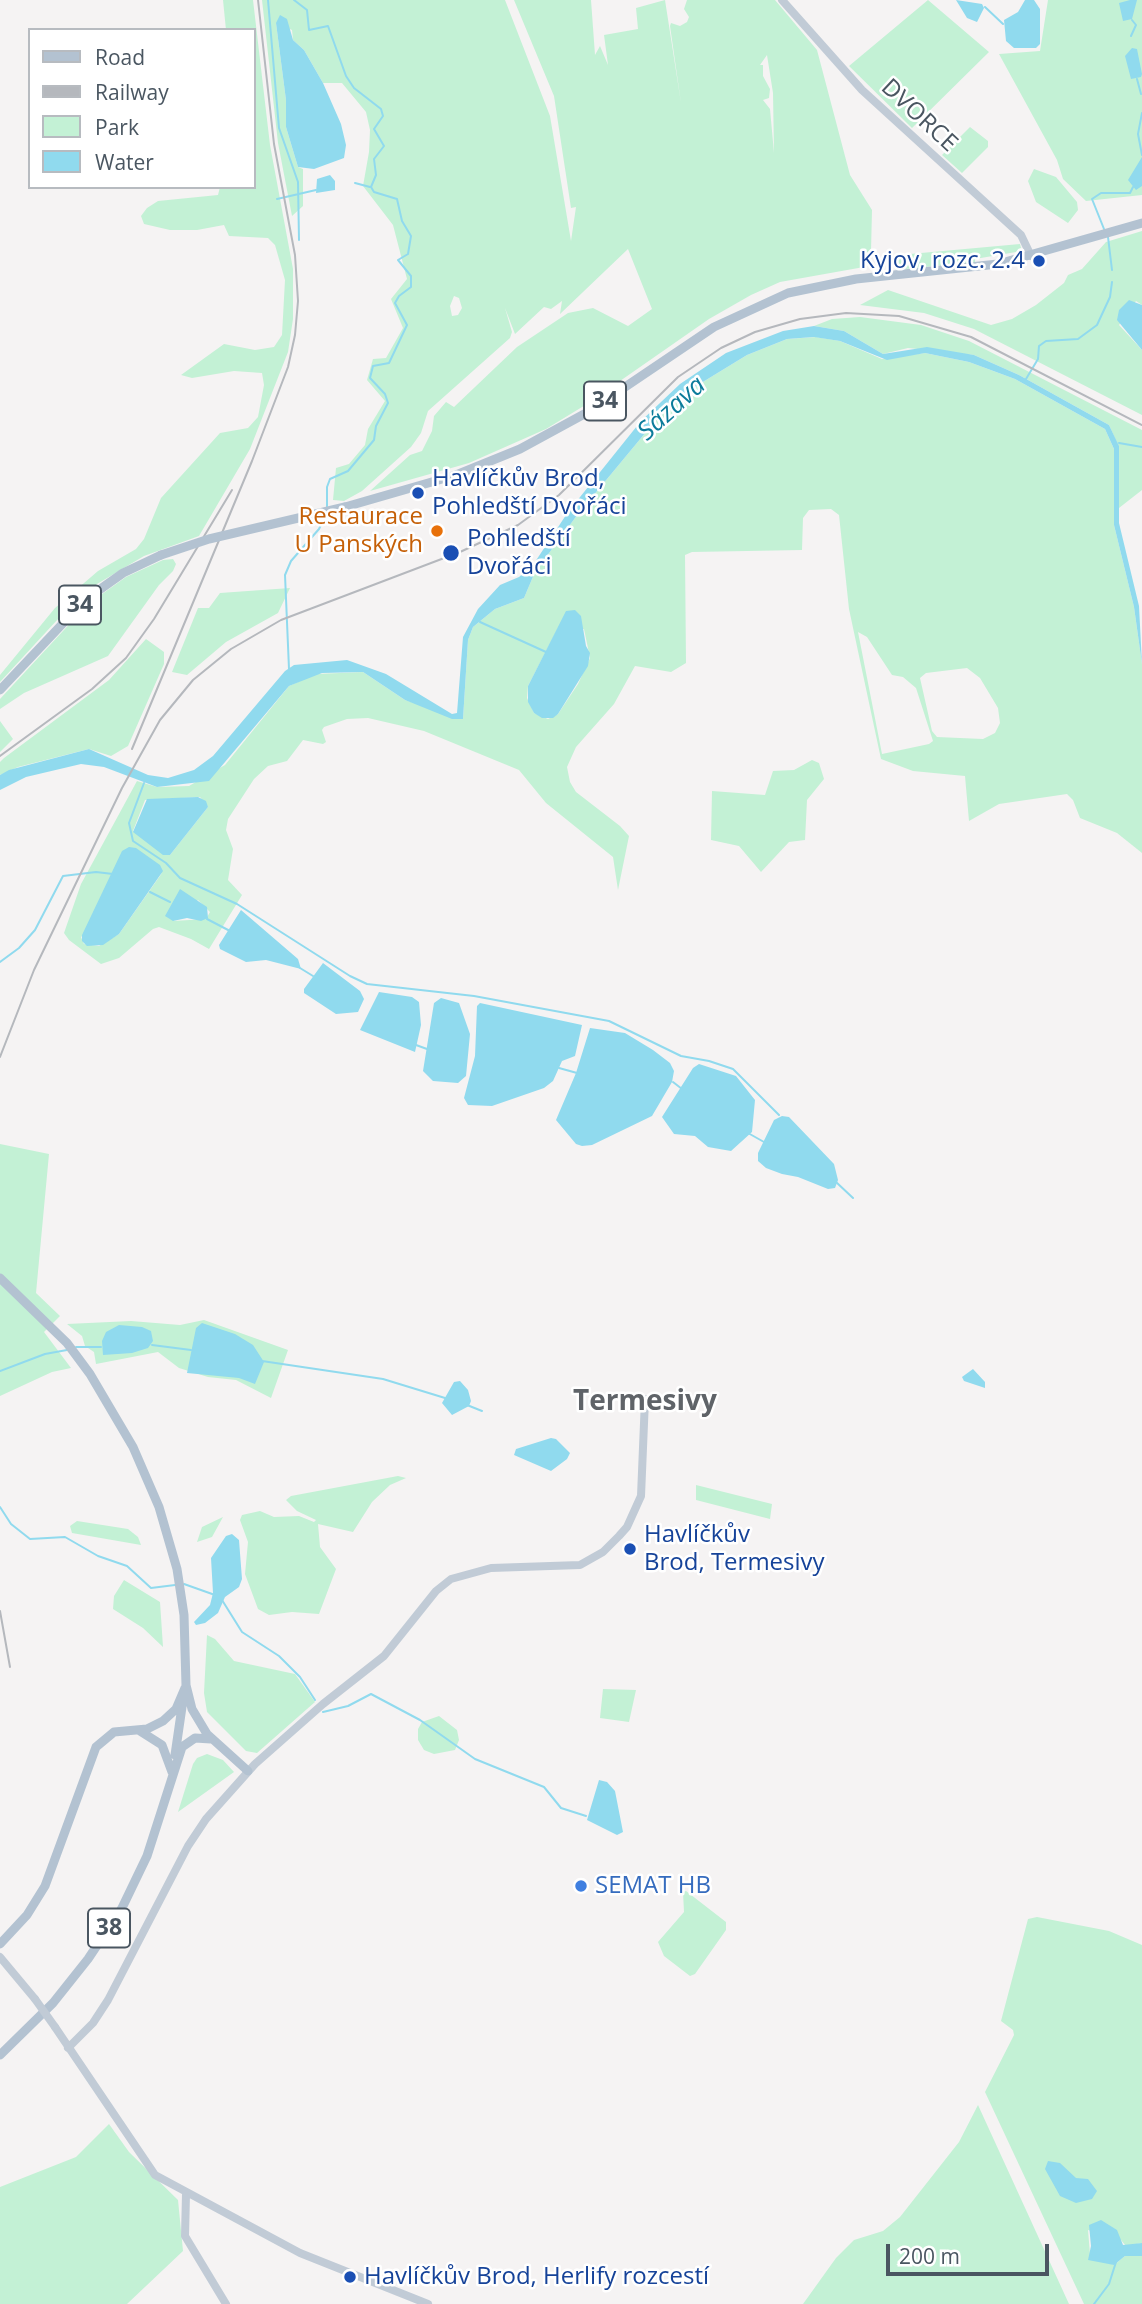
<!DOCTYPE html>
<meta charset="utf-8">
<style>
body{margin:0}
#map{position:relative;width:1142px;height:2304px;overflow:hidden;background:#f5f3f3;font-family:"Open Sans",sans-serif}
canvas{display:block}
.legend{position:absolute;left:28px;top:28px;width:228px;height:161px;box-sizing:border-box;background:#fff;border:2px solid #b7bbc0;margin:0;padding:9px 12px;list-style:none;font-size:21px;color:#4a5661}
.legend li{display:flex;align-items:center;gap:14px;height:35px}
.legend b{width:35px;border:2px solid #b7bbc0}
.scale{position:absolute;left:886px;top:2244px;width:163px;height:32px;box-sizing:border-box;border:4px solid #4a5661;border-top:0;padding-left:9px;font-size:21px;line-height:24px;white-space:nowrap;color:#4a5661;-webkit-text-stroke:5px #fff;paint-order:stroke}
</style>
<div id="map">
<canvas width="1142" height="2304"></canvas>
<ul class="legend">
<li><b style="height:9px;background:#b3c2d1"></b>Road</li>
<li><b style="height:9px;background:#b5b8bd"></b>Railway</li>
<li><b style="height:19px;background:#c3f1d5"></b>Park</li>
<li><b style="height:19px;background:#90daee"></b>Water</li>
</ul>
<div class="scale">200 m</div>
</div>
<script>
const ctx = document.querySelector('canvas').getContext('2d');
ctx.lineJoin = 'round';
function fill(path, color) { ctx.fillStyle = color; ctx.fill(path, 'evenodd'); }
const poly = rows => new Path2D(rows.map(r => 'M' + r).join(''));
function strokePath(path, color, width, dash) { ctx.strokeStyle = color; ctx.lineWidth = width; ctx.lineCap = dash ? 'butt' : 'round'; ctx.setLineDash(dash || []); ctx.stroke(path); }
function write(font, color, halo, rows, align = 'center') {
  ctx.font = font + ' "Open Sans",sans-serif'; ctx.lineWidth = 5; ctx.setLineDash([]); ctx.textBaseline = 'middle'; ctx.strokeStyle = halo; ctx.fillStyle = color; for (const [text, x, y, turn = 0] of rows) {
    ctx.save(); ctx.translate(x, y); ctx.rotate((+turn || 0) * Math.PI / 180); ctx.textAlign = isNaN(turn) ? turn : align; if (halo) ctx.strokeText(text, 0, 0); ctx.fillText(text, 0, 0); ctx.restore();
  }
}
fill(poly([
 [223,0,253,0,270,145,293,269,293,319,288,352,250,449,199,536,144,556,92,587,58,619,0,682,0,675,55,608,98,571,136,549,144,539,161,498,220,433,248,428,258,417,264,385,262,373,234,371,192,378,181,375,224,344,255,350,274,347,282,335,285,280,275,245,268,238,229,236,224,225,197,230,170,230,144,224,141,216,147,208,158,201,218,195,220,187,254,187,254,30,226,30],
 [262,0,505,0,550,116,571,241,576,207,571,208,554,96,514,0,591,0,595,55,600,46,608,65,604,35,638,29,636,8,665,0,681,103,670,26,671,23,680,26,687,22,689,17,684,9,687,0,775,0,817,50,850,175,872,210,871,251,864,267,780,282,751,295,709,319,587,404,546,429,469,463,370,491,410,455,422,451,432,431,434,416,446,402,454,407,517,347,568,313,593,308,628,326,652,309,628,249,560,314,562,301,551,309,544,307,515,334,505,308,512,332,510,338,428,411,421,433,411,447,362,491,344,501,333,500,336,468,349,464,365,445,368,429,385,401,367,380,373,359,386,358,403,328,391,299,407,279,393,225,363,186,369,152,370,130,366,112,342,83,323,83,304,50,293,40,292,30,276,23,286,100,286,127,298,167,303,169,303,206,292,216,278,143],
 [767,55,773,93,774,153,770,109,763,100,769,98,770,89,763,76,763,65,760,65],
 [454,296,459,298,462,308,458,315,452,316,450,306],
 [928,0,989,52,912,128,849,66],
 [1048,0,1142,0,1142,195,1086,201,1063,179,1057,160,999,54,1040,51],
 [970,127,988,141,988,147,962,173,942,155],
 [1034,169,1056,177,1077,202,1078,210,1068,223,1036,202,1028,181],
 [1142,231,1142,305,1136,301,1119,325,1142,350,1142,415,974,329,924,313,860,305,888,290,991,325,1012,319,1036,305,1064,283,1068,275,1082,269,1106,242],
 [1020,244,1021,248,1016,252,975,259,975,262,896,270,890,262,910,254],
 [860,317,921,325,969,341,1142,430,1142,490,1119,508,1119,447,1109,425,1019,375,974,355,908,348,883,354,844,331,814,326,832,319],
 [816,337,840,341,882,359,925,353,969,362,1015,379,1105,429,1114,449,1114,525,1134,607,1142,664,1142,853,1117,833,1080,818,1073,800,1067,794,999,804,969,821,965,776,913,771,881,759,849,609,839,515,831,509,809,510,803,518,802,550,692,552,685,555,686,663,671,672,635,666,614,704,576,747,567,767,570,782,576,792,620,826,629,836,618,890,613,857,546,803,519,770,424,731,368,718,347,719,324,727,322,730,326,742,323,744,303,740,287,761,268,766,254,779,228,819,226,830,233,849,228,880,242,895,209,949,191,939,159,927,153,929,119,958,101,964,69,940,64,933,81,884,137,781,157,787,189,786,225,765,289,686,316,674,363,672,405,700,463,719,468,640,473,627,495,609,524,598,535,572,578,514,656,420,693,388,747,355,787,339],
 [558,628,584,629,590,658,578,684,558,714,548,719,534,713,527,698,528,686],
 [858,632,867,637,892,675,903,677,916,688,933,741,929,744,882,754],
 [967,668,980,678,998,708,1000,723,995,733,983,739,937,737,932,731,920,678,926,673],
 [200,797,208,807,170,855,133,831,145,800],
 [162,873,119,934,99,946,84,944,81,937],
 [198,900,210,912,206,919,173,921],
 [173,559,176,564,173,571,159,585,108,656,24,693,0,709,0,699,88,604,126,577,163,560],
 [290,588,278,613,226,642,187,675,172,672,198,608,209,608,220,593],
 [146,639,164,652,164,664,128,746,111,756,89,749,18,767,0,775,0,762,4,758,109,680],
 [0,721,13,739,0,752],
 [812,760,819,763,824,779,807,800,805,840,789,842,761,872,739,846,711,840,712,791,765,795,773,771,794,770],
 [0,1144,49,1154,36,1293,60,1316,44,1332,71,1368,52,1372,0,1396],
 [204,1320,288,1350,271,1398,236,1380,208,1377,179,1368,158,1352,96,1364,94,1352,85,1346,82,1336,67,1324,131,1321,180,1325],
 [398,1476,406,1478,390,1485,372,1502,353,1532,318,1524,320,1547,336,1569,319,1614,292,1612,269,1615,258,1609,245,1574,248,1542,240,1520,242,1515,260,1511,274,1517,299,1516,314,1522,316,1520,297,1511,286,1500,291,1496],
 [696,1485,772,1504,770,1519,696,1500],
 [223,1517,212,1537,197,1542,202,1527],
 [77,1521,128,1529,138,1537,141,1545,72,1533,70,1526],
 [124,1580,160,1602,163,1647,143,1628,113,1609,114,1596],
 [207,1635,215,1639,234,1661,295,1674,315,1702,257,1753,246,1751,207,1712,204,1693],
 [603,1689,636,1690,629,1722,600,1718],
 [439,1716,457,1730,459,1740,455,1750,434,1754,424,1750,418,1740,418,1729,422,1722],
 [207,1754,223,1760,234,1772,178,1812,193,1764,197,1758],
 [686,1891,726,1922,726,1930,695,1974,690,1976,664,1956,658,1942,684,1912,683,1892],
 [1037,1917,1109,1931,1142,1945,1142,2243,1126,2246,1121,2240,1088,2230,1090,2254,1114,2265,1125,2256,1142,2256,1142,2304,1084,2304,985,2092,1014,2035,1013,2030,1001,2021,1028,1919],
 [978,2105,1069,2304,803,2304,836,2258,854,2240,883,2231,900,2217,959,2142],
 [109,2124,129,2152,178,2200,183,2251,127,2304,0,2304,0,2187,76,2157]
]), '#c3f1d5');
fill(poly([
 [956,0,982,4,984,8,977,22,967,18],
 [1025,0,1034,0,1040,9,1040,44,1036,48,1014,48,1006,41,1004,20,1018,12],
 [1130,0,1137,0,1132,19,1123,21,1119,3],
 [280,15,287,19,293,40,304,50,323,83,341,124,346,145,344,158,314,169,298,167,286,127,286,100,276,23],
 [1132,48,1137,49,1142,74,1141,77,1131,79,1125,56],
 [1142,157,1142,186,1136,190,1128,180],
 [330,175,335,181,335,190,316,193,317,179],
 [1129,300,1142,305,1142,350,1117,320,1119,310],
 [814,326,844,331,883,354,927,347,974,355,1019,375,1109,425,1119,446,1119,523,1139,606,1142,664,1134,607,1114,525,1114,449,1105,429,1015,379,969,362,925,353,887,360,840,341,814,337,787,339,747,355,693,388,656,420,578,514,535,572,524,598,495,609,473,627,468,640,463,719,452,719,405,700,363,672,322,673,289,686,209,781,157,787,104,767,81,764,26,777,0,790,0,775,9,770,89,749,148,775,168,778,194,770,213,756,285,671,294,665,347,660,386,674,452,714,457,713,463,637,478,609,500,585,519,577,533,565,568,512,641,421,680,384,726,353,783,331],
 [575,610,581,616,586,646,590,653,588,666,558,714,553,718,542,718,534,713,528,702,528,686,566,611],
 [198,797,206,801,208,807,170,855,163,855,133,832,147,799],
 [129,847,136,848,160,865,163,871,119,934,103,945,87,946,82,941,82,935,122,851],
 [180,889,207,907,208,918,201,921,187,918,173,921,165,916],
 [241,910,298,959,301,969,266,960,246,962,220,949,219,945],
 [323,963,360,991,364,999,358,1012,336,1014,304,993,304,989],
 [379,992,412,997,419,1002,421,1025,415,1052,360,1030],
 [441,998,459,1003,470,1034,466,1076,458,1083,433,1081,423,1071,434,1003],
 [480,1003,582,1025,575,1056,562,1061,553,1081,544,1088,492,1106,468,1105,464,1098,475,1056,477,1006],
 [590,1028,625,1033,653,1050,670,1063,674,1071,672,1082,652,1116,592,1145,582,1146,576,1144,556,1120,576,1073],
 [699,1064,736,1076,755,1100,752,1132,731,1151,708,1147,695,1136,674,1134,662,1117,693,1068],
 [782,1116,789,1117,834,1164,838,1180,835,1188,828,1189,798,1177,782,1174,766,1168,758,1161,758,1153,774,1120],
 [202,1323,235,1334,253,1345,264,1362,255,1384,239,1378,187,1373,196,1328],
 [119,1325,142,1327,151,1331,153,1341,148,1348,132,1353,103,1355,102,1341,106,1332],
 [973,1369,985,1382,985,1388,964,1381,962,1377],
 [460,1381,468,1390,471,1401,469,1406,452,1415,442,1403,454,1382],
 [551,1438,556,1439,570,1453,567,1459,551,1471,514,1455,516,1449],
 [232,1534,239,1540,242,1579,239,1587,225,1597,218,1613,205,1623,196,1625,194,1622,210,1605,213,1593,211,1558,226,1536],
 [599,1780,607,1782,615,1791,623,1832,617,1835,587,1820],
 [1048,2161,1060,2163,1076,2178,1088,2179,1097,2191,1092,2199,1076,2203,1060,2196,1045,2169],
 [1101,2220,1117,2230,1123,2245,1142,2243,1142,2256,1125,2256,1114,2265,1088,2260,1091,2246,1089,2225]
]), '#90daee');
strokePath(poly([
 [268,0,279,128,298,182,299,240],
 [294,0,307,10,309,30,328,26,346,76,354,88,381,109,383,116,374,129,384,146,374,159,376,175,371,187,374,192,397,199,402,221,411,236,408,254,398,260,411,276,411,287,399,296,395,303,407,325,389,363,373,366,370,378,385,394,388,403,376,426,374,440,348,471,330,479,327,487,327,509],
 [985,7,1003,24],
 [1131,36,1136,25,1132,20],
 [1137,79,1141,94],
 [1142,113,1138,134,1142,155],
 [355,183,370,187],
 [277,199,316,190],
 [1104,229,1092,199,1101,193,1130,193,1133,187],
 [1108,237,1112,270],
 [1026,379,1038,359,1039,346,1046,341,1078,339,1097,325,1110,297,1112,282],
 [1119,443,1142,447],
 [480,622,546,652],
 [289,669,285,575,291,561,319,529,326,514],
 [144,783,129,823,133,841,166,863,180,878,237,904,350,976,367,984,474,996,609,1021,681,1056,709,1061,733,1069,779,1115],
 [150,892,170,902],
 [207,919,230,931],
 [0,962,19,948,35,930,63,876,96,872,113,874],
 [300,968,313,976],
 [416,1045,427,1049],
 [559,1068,577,1073],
 [673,1082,682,1089],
 [748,1133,764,1142],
 [836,1182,853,1198],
 [152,1345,191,1350],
 [76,1347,101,1347],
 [262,1361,383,1379,445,1398],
 [0,1371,45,1354,67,1350],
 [467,1405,482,1411],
 [0,1507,11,1524,30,1539,65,1537,98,1556,127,1566,151,1588,175,1585],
 [184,1584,215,1595],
 [222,1600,242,1632,279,1656,300,1677,315,1700],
 [323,1712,348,1706,371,1694,420,1720,475,1759,544,1787,561,1808,586,1816],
 [1094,2304,1109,2284,1116,2262]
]), '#90daee', 2);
strokePath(poly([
 [782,0,862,90,1021,235,1031,256],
 [0,1957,35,1999],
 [55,2027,155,2175,300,2253,428,2304],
 [68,2048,93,2023,108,2000,188,1846,206,1819,255,1764,323,1704,384,1656,436,1591,451,1579,491,1568,580,1565,603,1552,619,1536,627,1527,641,1496,645,1399],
 [186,2194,185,2236,226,2304]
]), '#c1cbd6', 8);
strokePath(poly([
 [345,507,456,475,520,449,588,412,714,327,788,293,856,279,998,264,1142,223],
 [0,690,85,600,123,573,161,555],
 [0,1278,67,1343,90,1374,133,1447,159,1507,177,1569,184,1615,186,1685,192,1709,207,1734,248,1771],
 [140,1731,162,1745,172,1772],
 [175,1755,183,1700],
 [0,1944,27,1915,45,1886,96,1747,114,1732,147,1729,163,1721,176,1709,185,1688],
 [0,2055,53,2003,88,1959,122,1908,147,1856,182,1747,195,1738,211,1739]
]), '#b3c2d1', 9);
strokePath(poly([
 [132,749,252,461,288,367,295,335,298,301,295,255,274,144,258,0],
 [0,756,92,689,126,658,154,619,232,490],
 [0,1057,34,970,122,788,160,720,193,680,231,649,281,620,460,552,518,525,559,495,678,377,721,348,755,332,800,319,846,313,899,316,971,337,1142,425],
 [0,1611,10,1667]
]), '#b5b8bd', 2);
strokePath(poly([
 [35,1999,55,2027]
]), '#c1cbd6', 8);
strokePath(poly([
 [161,555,209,539,345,507]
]), '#b3c2d1', 9);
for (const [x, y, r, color] of [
 [1039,261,7,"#1a4fb4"],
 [418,493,7,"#1a4fb4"],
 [437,531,7,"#e8710a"],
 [451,553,9,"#1a4fb4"],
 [630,1549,7,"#1a4fb4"],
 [581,1886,7,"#3f7fe0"],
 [350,2277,7,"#1a4fb4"]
]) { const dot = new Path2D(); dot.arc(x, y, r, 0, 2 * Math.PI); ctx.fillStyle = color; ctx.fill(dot); strokePath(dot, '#fff', 2.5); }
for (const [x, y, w] of [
 [605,401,42],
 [80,605,42],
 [109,1928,42]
]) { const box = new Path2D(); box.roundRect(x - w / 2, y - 19.5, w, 39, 5); ctx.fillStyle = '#fff'; ctx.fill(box); strokePath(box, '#4a5661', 2); }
write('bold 23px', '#4a5661', null, [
 ["34",605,401],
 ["34",80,605],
 ["38",109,1928]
]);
write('24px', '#4a5661', '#fff', [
 ["DVORCE",919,116,43]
]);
write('24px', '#164399', '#fff', [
 ["Kyjov, rozc. 2.4",1025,261,"right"],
 ["Havlíčkův Brod,",432,479],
 ["Pohledští Dvořáci",432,507],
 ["Pohledští",467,539],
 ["Dvořáci",467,567],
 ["Havlíčkův",644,1535],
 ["Brod, Termesivy",644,1563],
 ["Havlíčkův Brod, Herlify rozcestí",364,2277]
], 'left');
write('24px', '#c56008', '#fff', [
 ["Restaurace",423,517],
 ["U Panských",423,545]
], 'right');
write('24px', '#366cbe', '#fff', [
 ["SEMAT HB",595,1886]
], 'left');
write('italic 26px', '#0c7c9b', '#fff', [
 ["Sázava",672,409,-42]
]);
write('bold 28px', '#5f6368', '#fff', [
 ["Termesivy",645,1402]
]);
</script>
